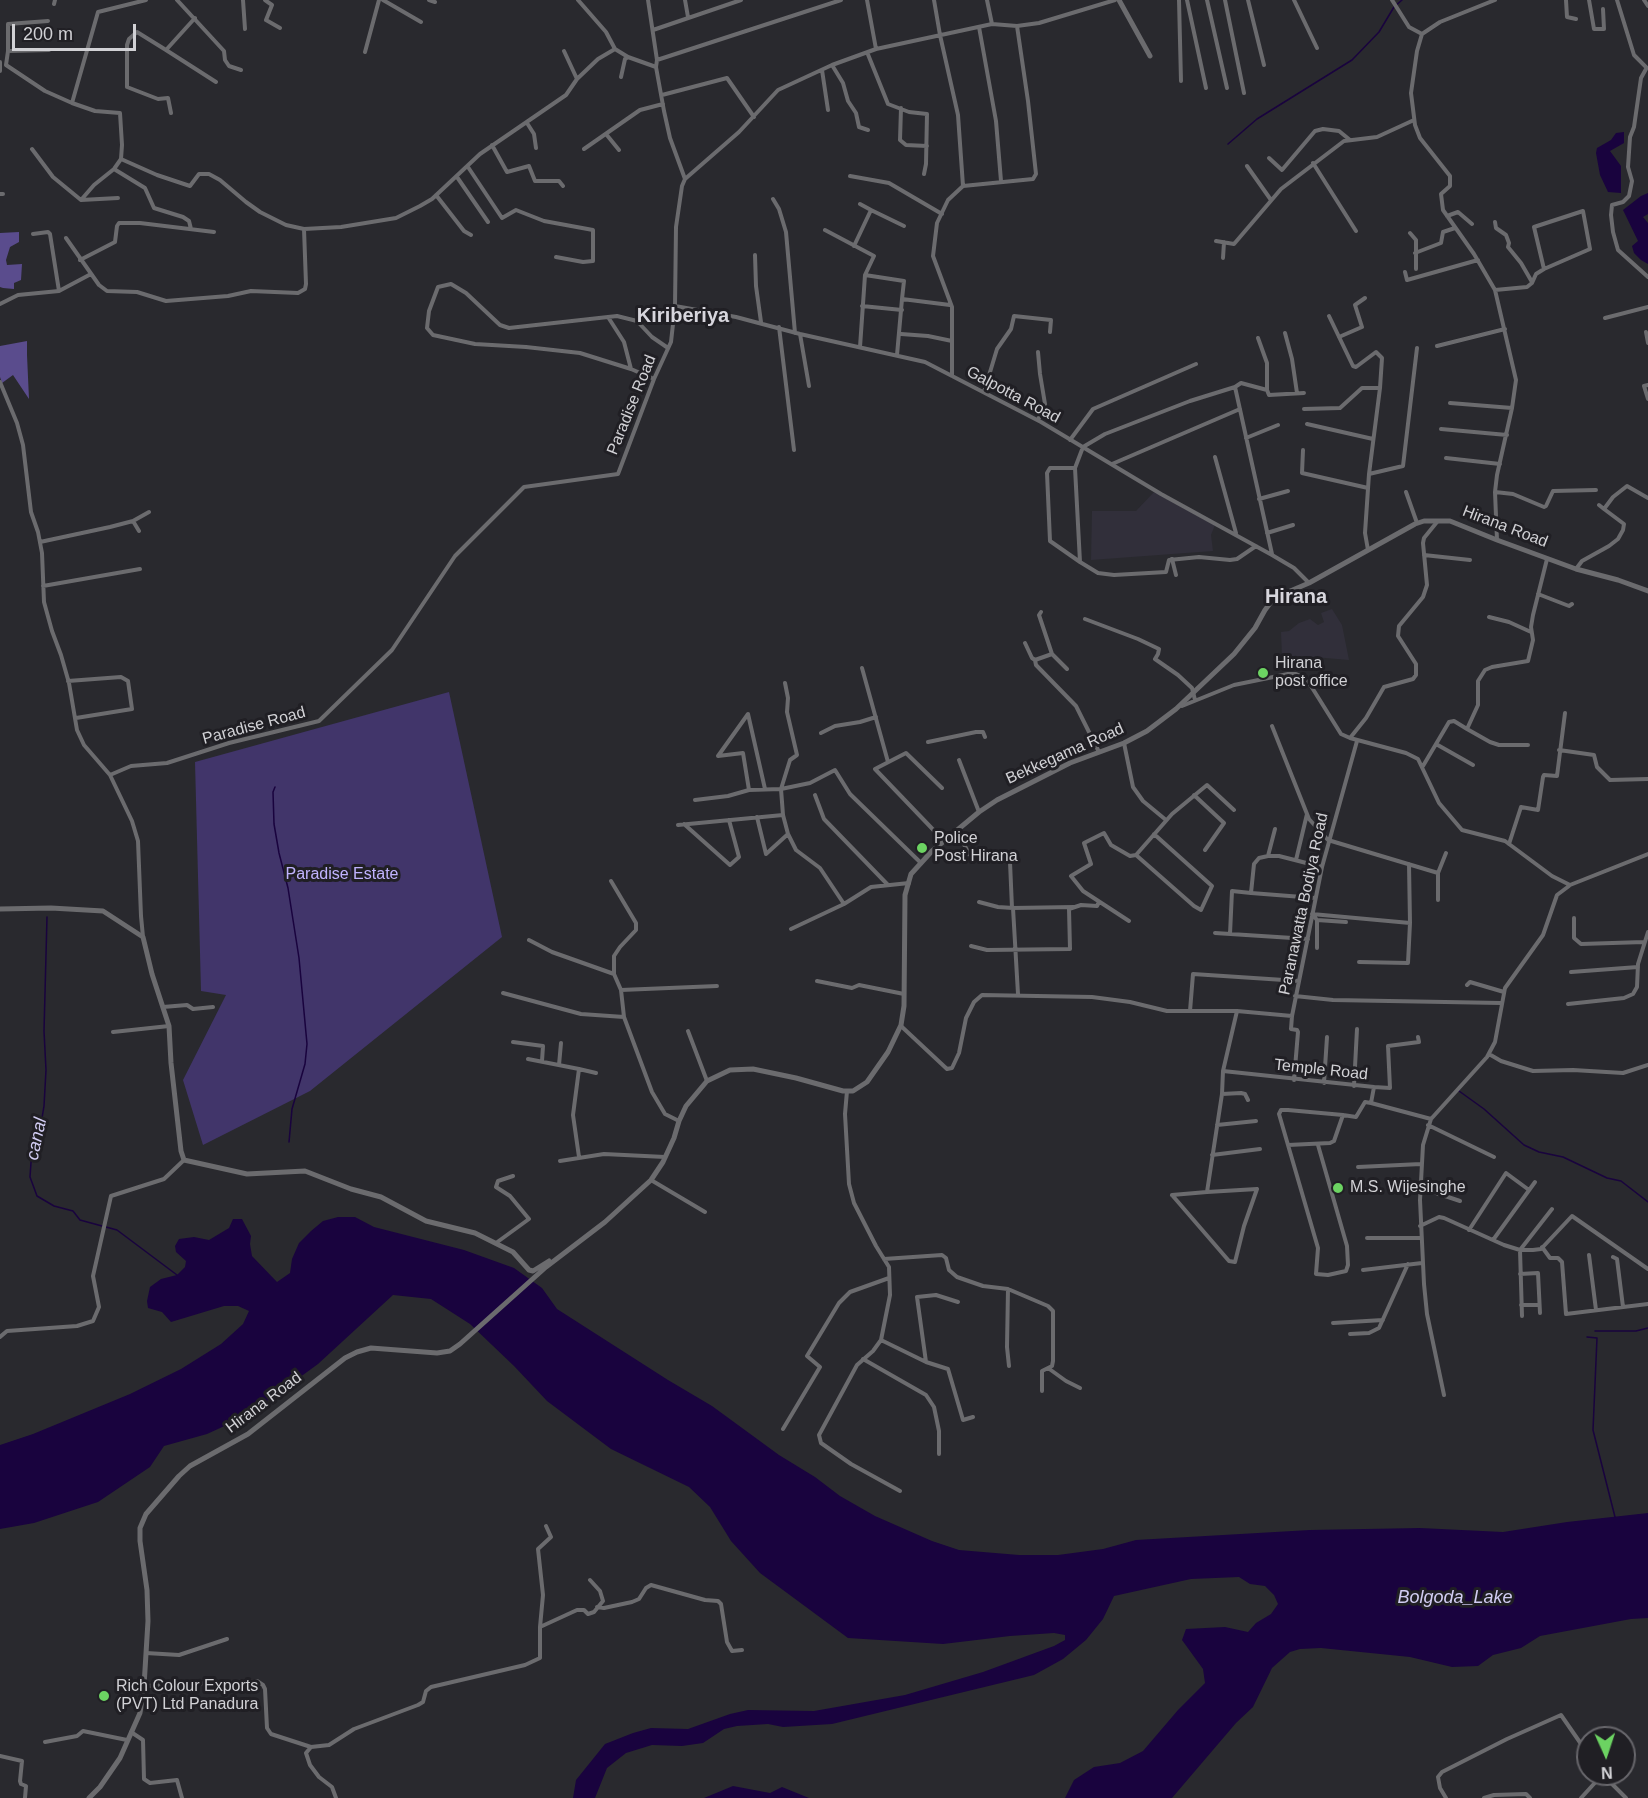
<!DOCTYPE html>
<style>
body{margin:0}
#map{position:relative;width:1648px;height:1798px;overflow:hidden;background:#29292e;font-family:Arial,sans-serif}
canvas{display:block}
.north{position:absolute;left:1576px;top:1726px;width:60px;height:60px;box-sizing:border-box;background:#201f24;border:2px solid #67666b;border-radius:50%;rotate:177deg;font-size:16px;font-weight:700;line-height:24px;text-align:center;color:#d1d1d5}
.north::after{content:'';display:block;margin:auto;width:21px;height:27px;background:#6cd362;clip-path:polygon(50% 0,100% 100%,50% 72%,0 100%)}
.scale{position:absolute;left:12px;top:24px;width:124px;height:27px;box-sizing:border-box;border:3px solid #d1d1d5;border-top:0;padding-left:8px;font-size:18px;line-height:21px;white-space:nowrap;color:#d1d1d5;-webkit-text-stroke:4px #201f24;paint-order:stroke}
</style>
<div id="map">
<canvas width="1648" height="1798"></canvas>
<div class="north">N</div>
<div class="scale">200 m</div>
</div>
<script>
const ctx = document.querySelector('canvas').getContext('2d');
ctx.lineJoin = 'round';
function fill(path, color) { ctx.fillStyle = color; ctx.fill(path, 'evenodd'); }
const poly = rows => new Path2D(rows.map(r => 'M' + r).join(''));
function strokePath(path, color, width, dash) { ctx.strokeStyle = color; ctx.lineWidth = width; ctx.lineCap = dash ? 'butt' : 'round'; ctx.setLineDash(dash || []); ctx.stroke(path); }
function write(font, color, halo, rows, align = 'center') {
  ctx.font = font + ' Arial,sans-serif'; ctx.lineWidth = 6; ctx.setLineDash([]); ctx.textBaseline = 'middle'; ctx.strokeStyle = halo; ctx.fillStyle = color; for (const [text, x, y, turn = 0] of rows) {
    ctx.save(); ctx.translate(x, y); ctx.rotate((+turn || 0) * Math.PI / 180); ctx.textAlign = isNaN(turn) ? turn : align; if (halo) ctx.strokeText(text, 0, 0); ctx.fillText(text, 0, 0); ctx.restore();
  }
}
fill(poly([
 [1154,492,1215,525,1211,535,1213,551,1091,560,1092,511,1136,511],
 [1332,609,1342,625,1349,660,1302,656,1302,669,1294,669,1294,666,1288,666,1287,658,1282,657,1281,632,1289,631,1299,623,1310,619,1318,625,1324,622,1321,613]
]), '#312f3a');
fill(poly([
 [449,692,502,937,310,1091,203,1145,183,1080,226,995,201,991,195,762]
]), '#41356a');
fill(poly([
 [19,232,19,242,10,247,6,260,7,265,22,264,21,280,14,283,14,289,3,288,0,287,0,233],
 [27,341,27,355,29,399,13,375,2,383,0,377,0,346]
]), '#5a4c8d');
fill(poly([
 [1624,132,1624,143,1610,151,1621,166,1621,193,1608,192,1600,175,1596,153,1597,148,1611,140,1616,133],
 [1648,193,1648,214,1643,217,1648,223,1648,264,1641,260,1634,253,1632,246,1638,241,1623,210,1641,196],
 [338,1217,355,1217,374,1227,464,1250,514,1268,542,1288,557,1309,668,1380,712,1406,779,1455,815,1477,840,1496,875,1516,932,1541,959,1550,1019,1555,1058,1555,1103,1549,1136,1540,1310,1530,1420,1528,1503,1532,1567,1522,1648,1513,1648,1618,1631,1619,1540,1636,1521,1648,1493,1655,1478,1666,1452,1667,1410,1657,1321,1648,1300,1649,1290,1652,1272,1668,1253,1707,1236,1723,1172,1798,1065,1798,1074,1780,1094,1767,1120,1763,1143,1751,1178,1710,1205,1683,1203,1669,1182,1640,1186,1629,1225,1627,1248,1632,1256,1623,1271,1614,1278,1604,1274,1595,1265,1586,1250,1584,1239,1577,1191,1579,1114,1596,1103,1619,1086,1640,1063,1659,1034,1675,832,1724,783,1727,768,1724,737,1726,724,1729,703,1743,682,1746,652,1745,626,1753,607,1768,595,1798,573,1798,576,1780,605,1744,633,1733,651,1728,688,1729,730,1714,748,1710,814,1711,905,1695,983,1672,1054,1646,1065,1640,1065,1635,1054,1633,1010,1636,943,1644,848,1638,760,1573,731,1541,710,1507,689,1487,611,1449,547,1401,514,1366,470,1324,431,1299,393,1295,318,1364,270,1399,231,1423,207,1434,164,1446,150,1467,98,1502,34,1523,0,1529,0,1445,33,1434,130,1394,181,1369,221,1344,243,1324,249,1311,238,1306,224,1306,171,1322,162,1312,148,1308,147,1301,150,1287,161,1279,177,1275,185,1267,186,1261,176,1252,175,1246,179,1239,194,1237,209,1240,229,1228,233,1219,242,1219,251,1236,250,1244,252,1256,277,1282,290,1273,292,1259,299,1243,311,1231,323,1221],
 [733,1786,770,1793,782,1787,809,1798,704,1798]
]), '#19033e');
strokePath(poly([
 [1228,144,1257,119,1352,60,1379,32,1394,7,1402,0],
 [275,787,273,792,274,824,279,853,288,888,299,958,307,1044,305,1064,292,1109,289,1142],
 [47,917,44,1031,46,1070,44,1106,40,1130,32,1148,30,1177,37,1196,54,1206,73,1211,80,1220,102,1226],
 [1459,1091,1484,1109,1524,1145,1539,1152,1563,1157,1607,1178,1621,1181,1648,1202],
 [106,1227,117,1230,177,1275],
 [1595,1331,1636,1331,1648,1328],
 [1587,1337,1597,1338,1593,1430,1615,1517]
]), '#19033e', 1.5);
strokePath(poly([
 [177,0,224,51,225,60,229,66,241,70],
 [243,0,245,29],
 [265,0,272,5,266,20,280,28],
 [383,0,421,22],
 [429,0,435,2],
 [578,0,606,32,615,49,628,57,656,67],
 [648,0,657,60,656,67,664,111,670,138,685,179],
 [685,0,688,17],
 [867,0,876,49],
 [934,0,940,35,958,115,963,186,1033,179,1036,174,1028,101,1017,26],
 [987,0,992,24],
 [1179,0,1181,81],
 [1187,0,1206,88],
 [1207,0,1227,88],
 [1225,0,1244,93],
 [1248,0,1264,65],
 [1294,0,1317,48],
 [1392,0,1409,27,1422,34],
 [1566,0,1567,17,1576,19],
 [1589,0,1594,29,1604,29,1603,9],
 [1617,0,1634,55,1647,68],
 [1644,0,1648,6],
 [54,4,55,0],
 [195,18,166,50,216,82],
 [979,27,996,121,1001,181],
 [653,30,741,0],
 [1422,34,1417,51,1411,93,1415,125,1420,138,1450,176,1450,186,1441,194,1443,210,1474,254,1495,290,1516,380,1512,408,1497,475,1495,492,1497,540],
 [1422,34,1440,22,1495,0],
 [49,50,8,51,6,65,45,91,72,103],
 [166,50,137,32,129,39,127,45,127,87,158,99,168,98,171,113],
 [8,51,8,24,48,21],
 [564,51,577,79],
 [365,52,379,0],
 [867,52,888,104,909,112,927,114,926,164,924,174],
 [657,60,841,0],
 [832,65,843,83,848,101,856,113,859,127,868,130],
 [1646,69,1641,78,1634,127,1630,137,1628,167,1632,181,1629,196,1623,202,1612,205,1611,215,1613,232,1618,250,1648,277],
 [822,70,828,110],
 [0,71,0,62],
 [621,77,625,59,628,57],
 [662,95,727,78,754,117],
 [901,108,900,140,906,145,927,146],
 [527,123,534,134,536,148],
 [606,134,619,150],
 [492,145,507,172,529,166,535,181,559,181,563,186],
 [32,149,53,177,81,200],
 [584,149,640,110,663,104],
 [1269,158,1282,170,1315,131,1323,129,1339,131,1350,140],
 [121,159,157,175,190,186,199,174,209,174,220,180,246,202,260,212,286,225,304,229,341,227,396,218,420,206,432,199,480,154,566,95,577,79,598,59,615,49],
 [1313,163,1356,231],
 [1247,166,1271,200],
 [468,167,502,218,516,210,544,221,593,230,593,261,583,262,556,257],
 [114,169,145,188,154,208,183,217,189,221,191,229],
 [850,176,889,183,942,214],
 [457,177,488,222],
 [0,194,3,194],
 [436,195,464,231,471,235],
 [118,198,81,200,94,185,114,169,121,159,122,145,120,113,95,111,72,103,98,12,146,0],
 [773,199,779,209,786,232,795,333],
 [871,210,904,226],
 [1447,216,1458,212,1472,224],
 [1495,222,1496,228,1506,235,1509,243,1508,247,1521,263,1532,282],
 [825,230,874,256,865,275,860,347],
 [1410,233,1416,240,1416,269],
 [33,234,48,232,50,234,59,291],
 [66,238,99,285,107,291,137,292,166,301,228,296,251,291,298,293,305,289,306,284,304,229],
 [1216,241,1234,244,1281,189,1344,141,1377,137,1414,120],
 [854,246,871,210,860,204],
 [1415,253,1441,243,1443,232,1455,228],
 [755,255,756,286,761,322],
 [1223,258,1224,242],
 [80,260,115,242,117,226,119,223,140,223,214,232],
 [1405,272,1407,280,1478,260],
 [865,275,904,281,902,299,950,305],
 [1495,290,1527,287,1532,283,1536,274,1544,269,1590,249,1583,211,1534,227,1544,269],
 [0,304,18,295,59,291,91,274],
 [675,306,736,317,800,334,925,362,1041,422,1161,494,1272,555,1294,568,1309,583],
 [862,306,902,310],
 [1329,316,1353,366,1356,367,1376,352,1382,358,1380,388,1369,474,1365,533,1368,550],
 [608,317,624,342,631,369],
 [1605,318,1648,307],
 [779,327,794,450],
 [1646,332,1648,343],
 [1285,333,1292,359,1297,393],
 [800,334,809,386],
 [901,334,928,336,952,341],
 [1339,337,1362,327,1355,305,1365,298],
 [1258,338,1267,363,1267,390],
 [1437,346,1505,329],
 [897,355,902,299],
 [952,376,952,307,933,256,937,223,948,200,963,186],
 [654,379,631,369,580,353,526,347,475,344,433,335,427,328,429,311,438,287,451,284,466,293,500,325,509,328,617,316,637,321,652,337,668,348],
 [0,382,17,423,23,445,31,512,38,532,42,553,44,602,52,631,61,655,69,683,77,730,84,745,110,775],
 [1648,385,1644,386,1648,399],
 [1235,387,1241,383,1267,390,1269,395,1304,393],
 [984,392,997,349,1011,329,1014,316,1051,320,1050,332],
 [1450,403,1512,408],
 [1304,409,1340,408,1362,388,1380,388],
 [1038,420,1045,404,1040,374,1038,352],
 [1307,424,1373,439],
 [1441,429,1507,435],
 [1246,438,1278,425],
 [1070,440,1093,409,1196,364],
 [1303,450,1302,473,1368,488],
 [1215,457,1236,533],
 [1446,458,1500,464],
 [1112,464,1240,409],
 [1075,468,1080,562,1050,541,1047,473,1050,468,1075,468,1083,447,1105,434,1190,401,1235,387,1272,554],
 [1369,474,1403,466,1417,348],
 [1406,492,1417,523],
 [1495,492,1513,494,1544,507,1546,506,1553,491,1596,490],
 [1259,499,1288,491],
 [1599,505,1604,509],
 [133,521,139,531],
 [1267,533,1293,525],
 [40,542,110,527,133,521,149,512],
 [1424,555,1470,560],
 [1172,559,1176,575],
 [1080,562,1098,573,1114,575,1166,572,1169,560,1199,557,1230,560,1237,559,1256,546],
 [1576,569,1582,561,1609,546,1618,539,1623,530,1624,524,1604,509,1613,497,1627,486,1648,498],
 [43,586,140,569],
 [1538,594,1569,606,1572,604],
 [1041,612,1039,615,1052,654,1067,669],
 [1489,617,1509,622,1531,632],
 [1085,619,1138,639,1159,649,1158,654,1155,659,1178,675,1192,688,1195,700],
 [1025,643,1032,658,1035,660,1052,654],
 [1035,660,1036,665,1076,706,1099,752],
 [862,668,888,762],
 [68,681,121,677,128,681,132,709,76,718],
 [785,683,788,698,787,712,797,755,790,760,781,789,783,815,788,834,796,850,820,868,844,904],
 [1182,706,1234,685,1288,674,1296,674,1303,677,1311,686,1341,734,1350,738,1406,753,1418,759,1439,803,1462,830,1505,841,1552,876,1570,885,1648,854],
 [1272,726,1309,819,1328,840,1438,873,1446,853],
 [1467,729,1490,742,1499,745,1528,745],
 [821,733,835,726,860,722,876,717],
 [1350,738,1366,718,1384,687,1413,679,1416,675,1416,664,1398,636,1399,626,1423,597,1427,585,1423,543,1424,538,1437,522],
 [928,742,976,732,983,732,985,737],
 [1124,743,1133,787,1143,801,1166,820],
 [1436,744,1473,765],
 [1559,750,1594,755,1597,767,1610,780,1648,779],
 [959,760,979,812],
 [1423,766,1449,722,1454,721,1467,729,1478,705,1478,681,1485,670,1492,667,1528,661,1533,640,1531,627,1533,615,1547,559],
 [942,788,906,753,875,769,944,841],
 [749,790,743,753,718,756,748,714,765,789],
 [815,795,824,819,888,885],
 [1194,795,1224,823,1205,850],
 [695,800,728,796,749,790,781,789,810,783,835,770,850,794,921,863],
 [757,817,766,854,788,834],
 [684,824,730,865,739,857,729,820],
 [678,825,783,815],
 [957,831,969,854,976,859,1010,862,1012,908,1074,907],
 [1509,844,1521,807,1538,810,1543,777,1544,775,1557,776,1565,713],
 [1136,855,1194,906,1201,910,1212,886,1154,834],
 [1268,856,1275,829],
 [1296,860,1307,814],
 [1409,864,1410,923],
 [611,881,636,923,636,930,620,947,614,956,614,974],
 [1315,898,1251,893,1254,864,1259,858,1268,856,1279,856,1322,867],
 [1438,900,1438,873],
 [979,902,998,907,1013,908,1018,994],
 [1312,914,1410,923,1408,963,1359,962],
 [1313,915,1317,920,1346,922],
 [1574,918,1574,938,1581,944,1644,942],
 [1129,921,1083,891,1071,876,1091,864,1084,843,1104,833,1111,845,1130,856,1136,855,1172,814,1207,785,1234,810],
 [791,929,844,904,871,887,909,883],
 [1215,933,1308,939],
 [1230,934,1232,891,1251,893],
 [143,937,141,916,138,841,132,821,110,775,131,766,167,763,229,743,319,721,392,650,455,556,524,487,618,474,654,379,671,342,675,306,676,227,682,186,685,179,739,132,778,90,832,65,876,49,992,24,1017,26,1039,23,1115,0],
 [529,940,552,952,614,974,621,990,624,1017,652,1092,665,1114,679,1121],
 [971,946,987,950,1070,949,1069,909,1081,905,1097,906,1099,902],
 [1317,948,1317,920],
 [1571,972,1638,967],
 [817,981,852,988,859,985,904,994],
 [1467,985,1470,982,1504,992],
 [621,990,717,986],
 [503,993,581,1014,624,1017],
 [1295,996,1333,1000,1501,1003],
 [1568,1004,1624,998,1633,994,1637,987,1638,964,1648,932],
 [163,1007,187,1005,193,1009,213,1007],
 [1190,1011,1193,974,1299,981],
 [1292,1016,1291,1029,1297,1030,1298,1032,1294,1080],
 [901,1026,947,1069,952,1068,959,1053,966,1018,974,1002,982,995,1092,997,1130,1002,1167,1011,1237,1011],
 [688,1031,707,1081],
 [113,1032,169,1026],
 [513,1042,543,1046,542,1061],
 [1489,1054,1501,1061,1533,1071,1573,1070,1623,1073,1648,1065],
 [528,1059,579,1069],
 [559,1065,561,1043],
 [1223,1071,1374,1087,1371,1103,1431,1119],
 [1324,1083,1327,1037],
 [1354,1086,1357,1029],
 [1374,1087,1390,1088,1388,1046,1419,1042,1418,1037],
 [847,1091,845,1114,849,1184,854,1203,876,1246,889,1267,890,1295,881,1340,873,1351,857,1365,819,1435,821,1443,851,1464,900,1491],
 [1222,1094,1241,1093,1245,1094,1248,1100],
 [1343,1115,1334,1141,1330,1143,1288,1145,1279,1114,1281,1110,1288,1110,1343,1115,1356,1117,1365,1102,1371,1103],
 [1217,1125,1256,1121],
 [1428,1125,1494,1157],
 [1288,1145,1318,1248,1316,1274,1328,1275,1346,1271,1348,1265,1347,1246,1318,1145],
 [1212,1155,1260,1149],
 [579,1157,573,1115,579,1069,596,1073],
 [560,1161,604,1154,665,1157],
 [1358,1167,1421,1164],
 [651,1180,705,1212],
 [1421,1188,1460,1201],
 [1172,1195,1207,1192,1222,1094,1223,1071,1237,1011,1292,1016,1322,867,1357,741],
 [1172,1195,1229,1261,1235,1262,1244,1226,1257,1189,1207,1192],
 [1420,1226,1439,1217,1444,1218,1504,1245,1520,1250,1533,1250,1541,1249,1572,1216,1648,1269],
 [1469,1230,1506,1173,1529,1190],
 [1367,1238,1420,1238],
 [1493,1240,1535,1182],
 [496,1243,529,1219,510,1196,496,1187,498,1181,513,1176],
 [1542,1247,1550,1258,1558,1258,1562,1262,1566,1314,1648,1304],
 [1589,1255,1596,1310],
 [1613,1257,1617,1259,1623,1307],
 [884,1259,942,1255,946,1258,949,1270,957,1277,983,1286,1008,1289,1048,1306,1053,1311,1053,1361,1052,1366,1042,1371,1042,1391],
 [1363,1270,1422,1263],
 [1520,1274,1538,1273,1540,1313],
 [1008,1289,1007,1347,1009,1366],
 [1521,1305,1539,1305],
 [1522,1316,1520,1250,1552,1209],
 [1333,1323,1383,1320],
 [1350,1334,1369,1333,1379,1328,1408,1264],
 [0,1337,7,1331,77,1326,93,1321,99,1307,93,1276,111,1196,164,1179,184,1160],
 [881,1340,926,1362,917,1297,936,1295,958,1302],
 [863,1359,926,1395,934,1407,939,1431,939,1454],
 [926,1362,948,1369,963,1420,973,1417],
 [1048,1368,1066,1381,1080,1388],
 [1444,1395,1427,1314,1424,1284,1420,1200,1423,1145,1431,1119,1487,1057,1495,1042,1505,988,1543,935,1557,895,1569,886],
 [783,1429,820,1367,807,1356,839,1303,850,1292,889,1278],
 [597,1607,604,1608,632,1602,639,1599,646,1588,651,1585,705,1600,718,1601,721,1604,727,1642,732,1651,742,1650],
 [540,1627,577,1610,584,1610,588,1614,594,1612,603,1601,600,1591,590,1580],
 [146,1653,179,1655,227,1639],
 [144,1686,257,1681,263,1685,265,1689,267,1728,271,1734,311,1747,329,1745,354,1729,418,1705,423,1702,426,1691,431,1687,525,1665,540,1658,540,1627,543,1595,538,1549,551,1537,546,1526],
 [131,1732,143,1740,144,1779,150,1783,177,1780,182,1798],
 [45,1742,77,1736,83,1731,127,1740],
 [311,1747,306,1753,310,1765,319,1777,332,1787,336,1798],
 [0,1756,22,1761,20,1781,21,1784,26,1786,25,1798],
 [1602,1774,1626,1798],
 [1446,1798,1440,1788,1438,1777,1442,1772,1507,1739,1561,1715,1588,1754],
 [1484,1798,1494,1795,1526,1794,1530,1798],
 [1581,1798,1602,1775]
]), '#6b6b6e', 4);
strokePath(poly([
 [1119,0,1150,56],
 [0,909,51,908,103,911,143,937,152,974,169,1026,171,1063,181,1151,184,1160,247,1174,305,1171,351,1189,381,1197,426,1221,475,1233,513,1252,529,1270,533,1271,549,1261],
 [89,1798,100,1787,120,1758,140,1713,144,1686,148,1621,147,1590,140,1541,140,1528,146,1514,179,1476,190,1466,248,1434,345,1358,357,1352,371,1348,437,1353,450,1351,460,1344,546,1267,605,1222,651,1180,663,1162,674,1138,679,1121,686,1106,707,1081,730,1070,753,1069,796,1078,843,1091,853,1091,867,1082,888,1052,901,1025,904,1006,905,895,911,874,932,851,979,812,997,800,1070,763,1124,743,1147,731,1176,709,1234,654,1255,628,1265,610,1274,598,1309,583,1415,524,1424,521,1450,521,1497,540,1576,569,1618,580,1648,591]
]), '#6b6b6e', 5);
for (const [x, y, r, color] of [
 [1263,673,6,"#6cd362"],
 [922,848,6,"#6cd362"],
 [1338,1188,6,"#6cd362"],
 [104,1696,6,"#6cd362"]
]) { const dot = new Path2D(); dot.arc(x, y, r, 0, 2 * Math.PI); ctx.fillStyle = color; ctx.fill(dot); strokePath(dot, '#201f24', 2); }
write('16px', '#d1d1d5', '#201f24', [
 ["Galpotta Road",1013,395,28],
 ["Paradise Road",632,405,-68],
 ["Hirana Road",1505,527,21],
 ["Paradise Road",254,726,-15],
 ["Bekkegama Road",1065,754,-24],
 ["Paranawatta Bodiya Road",1304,904,-78],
 ["Temple Road",1321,1070,6],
 ["Hirana Road",264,1403,-37]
]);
write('16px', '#d1d1d5', '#201f24', [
 ["Hirana",1275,664],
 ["post office",1275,682],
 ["Police",934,839],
 ["Post Hirana",934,857],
 ["M.S. Wijesinghe",1350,1188],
 ["Rich Colour Exports",116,1687],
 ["(PVT) Ltd Panadura",116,1705]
], 'left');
write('16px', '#c0b3fe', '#201f24', [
 ["Paradise Estate",342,875]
]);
write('italic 18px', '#d1ccf2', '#201f24', [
 ["canal",37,1139,-78],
 ["Bolgoda_Lake",1455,1598]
]);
write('bold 20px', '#d7d6dd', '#201f24', [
 ["Kiriberiya",683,316],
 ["Hirana",1296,597]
]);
</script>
